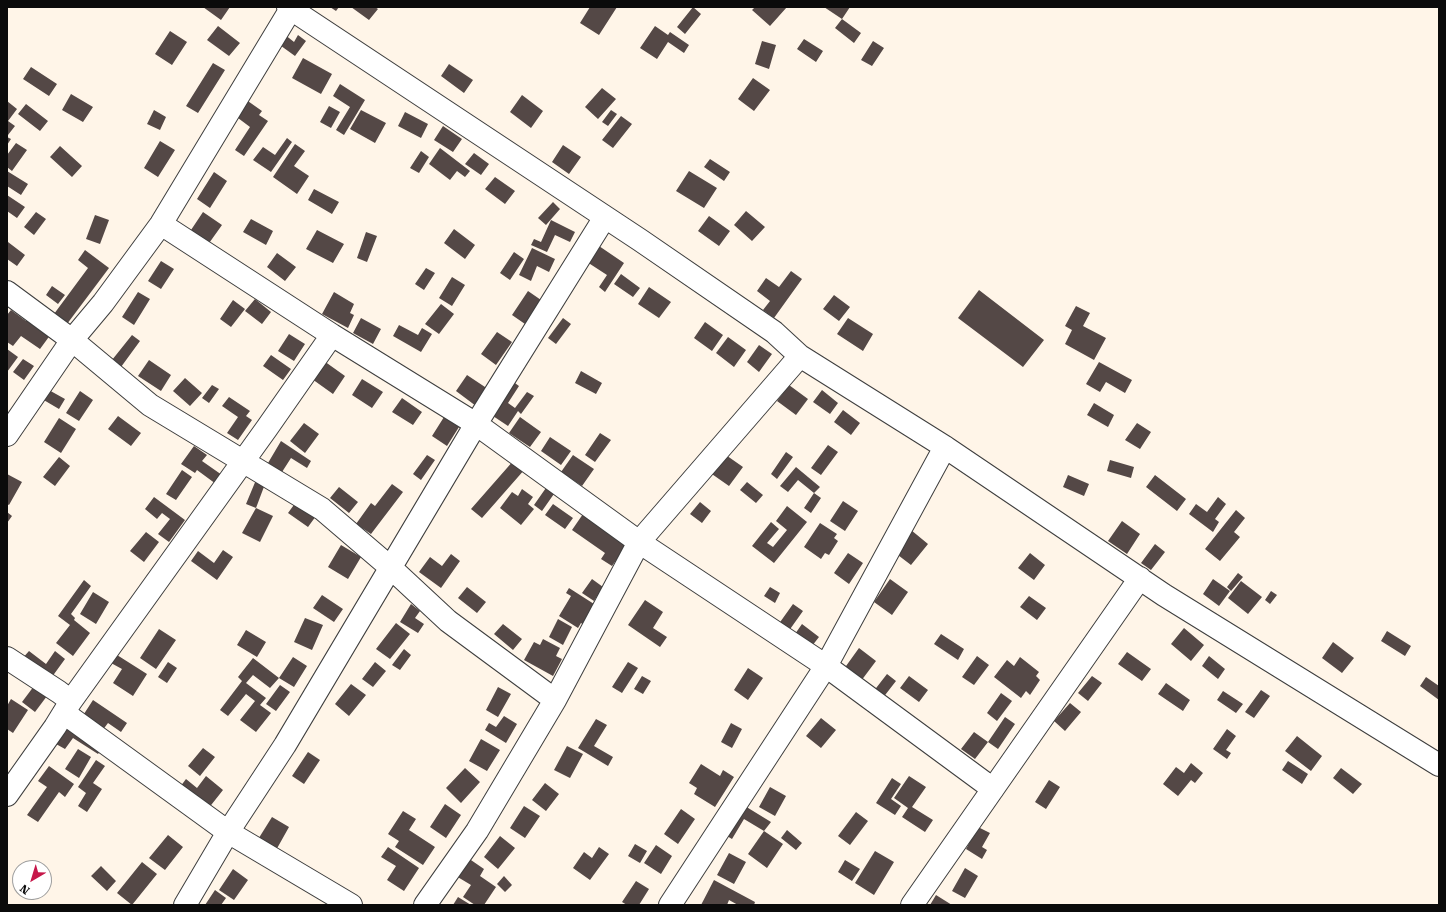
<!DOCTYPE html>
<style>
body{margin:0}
#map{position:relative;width:1446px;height:912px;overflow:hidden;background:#fff5e8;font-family:"Roboto Serif",serif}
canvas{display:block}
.frame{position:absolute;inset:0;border:8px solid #0b0b0b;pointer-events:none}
.north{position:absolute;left:12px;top:860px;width:40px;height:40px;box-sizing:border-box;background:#fff;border:1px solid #9d9d9d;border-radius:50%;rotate:218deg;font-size:11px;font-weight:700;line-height:16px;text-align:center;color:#0b0b0b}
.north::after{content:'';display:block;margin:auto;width:14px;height:18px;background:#c6174a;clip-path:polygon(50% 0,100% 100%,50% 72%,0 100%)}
</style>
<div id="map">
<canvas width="1446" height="912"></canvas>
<div class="frame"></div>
<div class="north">N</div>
</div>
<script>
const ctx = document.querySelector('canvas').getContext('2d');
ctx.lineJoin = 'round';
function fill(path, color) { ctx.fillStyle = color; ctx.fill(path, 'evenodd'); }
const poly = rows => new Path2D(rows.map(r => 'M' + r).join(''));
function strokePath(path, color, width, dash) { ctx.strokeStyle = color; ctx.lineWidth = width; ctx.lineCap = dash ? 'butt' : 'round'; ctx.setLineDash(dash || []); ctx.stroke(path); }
fill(poly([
 [203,7,230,7,221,20],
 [330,7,339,7,336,11],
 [351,7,375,7,378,9,369,20],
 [590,7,617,7,599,35,580,23],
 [693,7,701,14,685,34,677,27],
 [755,7,787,7,770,26,752,10],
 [824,7,850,7,842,19],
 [842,19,861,33,854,43,835,28],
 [218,26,240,43,229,56,207,40],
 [655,26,668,35,670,32,689,45,684,53,668,42,657,59,640,48],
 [170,31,187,42,172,65,155,54],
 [284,34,294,42,298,35,306,41,295,56,277,43],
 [804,39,823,51,816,62,797,49],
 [762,41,776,45,769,69,755,64],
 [873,41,884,48,872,66,861,60],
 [303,58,332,74,321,94,292,78],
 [213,63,225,70,198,113,186,106],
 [449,64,473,80,464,93,441,76],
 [31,67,57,84,49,96,23,79],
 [753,78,770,90,754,111,738,99],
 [340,84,365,100,344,135,336,130,350,107,333,96],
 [602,88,616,99,598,119,585,107],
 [71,94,93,107,83,122,62,110],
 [522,95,543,111,531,128,510,112],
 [245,99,262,111,259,115,268,121,244,156,235,150,250,127,234,115],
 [7,101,17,109,8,121,15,126,8,135,7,134],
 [26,104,48,121,40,131,18,114],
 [329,106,340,112,331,128,320,122],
 [154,110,166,117,160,130,147,124],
 [361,110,386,123,375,143,350,129],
 [611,110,617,114,608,126,602,122],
 [405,112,428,124,421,138,398,126],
 [621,116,632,124,613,148,602,140],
 [443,126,462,139,453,152,434,140],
 [7,137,11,139,7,145],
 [287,138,292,142,271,172,253,160,263,147,275,155],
 [160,141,175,150,158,177,144,168],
 [16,143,27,150,12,171,7,167,7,155],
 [295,144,305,151,294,166,309,176,297,194,273,177],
 [563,145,581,157,569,174,552,162],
 [60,146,82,166,72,177,50,157],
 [440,148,470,171,465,177,457,171,450,180,429,164],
 [421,151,429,157,419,173,410,168],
 [474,153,489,164,481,175,465,164],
 [710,159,730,172,724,181,704,167],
 [7,171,28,184,21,195,7,186],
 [689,171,717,188,704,208,676,191],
 [214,172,227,181,210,208,197,199],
 [495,177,515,191,505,204,485,189],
 [314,189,339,202,332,214,308,200],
 [7,195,25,207,17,218,7,211],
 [553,202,560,209,546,225,538,218],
 [746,211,765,227,752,241,734,225],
 [36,212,46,219,34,235,24,227],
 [203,212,222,225,207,246,189,233],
 [95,215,109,220,100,244,86,239],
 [709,216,730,231,719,246,698,231],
 [251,219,273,231,266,245,243,232],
 [551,220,575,232,570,242,555,235,547,252,531,245,534,239,541,242],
 [454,229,475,245,465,259,444,243],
 [317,230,344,244,333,263,306,249],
 [366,232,377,236,367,262,357,258],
 [8,242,25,255,17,266,7,259,7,244],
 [599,246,624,263,605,292,599,287,607,275,587,262],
 [532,248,555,259,549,272,537,266,531,281,519,275],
 [85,250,109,268,67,324,54,314,88,268,78,260],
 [514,252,524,259,510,280,500,273],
 [277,253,296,267,285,281,267,267],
 [161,261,174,269,161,289,148,281],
 [426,268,435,273,424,290,415,284],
 [791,271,802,279,774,318,763,310,770,301,757,291,766,278,779,287],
 [621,274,640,288,633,297,614,284],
 [452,277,465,285,452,306,439,298],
 [52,286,65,295,58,304,46,295],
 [649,287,671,302,659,318,638,304],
 [979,290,1044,340,1023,367,958,318],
 [528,291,541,300,525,324,512,315],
 [138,292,150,299,134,325,122,317],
 [334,292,354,304,350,313,354,315,348,328,322,314],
 [834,295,850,307,839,321,823,309],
 [255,299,271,312,262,324,245,311],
 [233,300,245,309,231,327,220,319],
 [441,304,454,314,439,334,425,324],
 [1076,306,1090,313,1083,326,1106,338,1094,360,1065,344,1072,330,1065,326],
 [11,310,26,321,28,318,51,334,40,349,21,336,13,346,7,342,7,315],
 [361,318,381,329,373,344,353,333],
 [563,318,571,324,556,344,548,338],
 [848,318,873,334,863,351,837,334],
 [705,322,723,335,712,351,694,338],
 [399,325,418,335,422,328,432,334,421,352,393,336],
 [497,332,512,342,496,365,481,354],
 [289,334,305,344,294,361,278,351],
 [132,335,140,341,121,367,112,360],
 [728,337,746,350,734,367,716,353],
 [759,345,772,354,759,372,747,362],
 [7,349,18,357,7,372],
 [271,355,291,369,283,380,263,366],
 [23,359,34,366,24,380,13,372],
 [149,360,171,375,161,391,138,376],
 [324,361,345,376,333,394,312,379],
 [1099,362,1132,380,1125,393,1106,382,1100,392,1086,384],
 [581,371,602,383,596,394,575,383],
 [467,375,488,389,476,406,456,391],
 [185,378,202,393,190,406,173,391],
 [362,379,383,392,372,408,352,395],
 [512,381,519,386,508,403,515,408,527,392,534,396,521,414,518,411,508,426,490,414],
 [212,385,219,389,209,403,202,398],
 [789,385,808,399,796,415,777,401],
 [47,389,65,399,59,409,42,399],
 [822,390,838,403,830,414,813,402],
 [80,391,93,400,79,421,66,413],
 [229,397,250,411,246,416,252,420,238,440,227,433,238,417,222,406],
 [402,398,422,412,413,425,392,412],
 [1094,403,1114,415,1108,427,1087,415],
 [843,410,860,423,851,435,834,422],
 [118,416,141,433,131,446,108,429],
 [444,417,459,427,447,446,432,436],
 [520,417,541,432,530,447,509,433],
 [59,418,76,429,61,453,44,442],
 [304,423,319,434,305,453,290,441],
 [1137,423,1151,432,1140,449,1125,440],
 [600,433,611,440,595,462,585,455],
 [550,437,571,451,561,465,541,451],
 [281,441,311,461,307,468,291,458,282,472,268,463],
 [828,445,838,452,821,475,811,468],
 [194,446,207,455,202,461,222,475,216,484,197,470,195,473,181,464],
 [786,452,793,457,777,479,771,474],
 [723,453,743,467,729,486,709,472],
 [427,455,435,460,421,480,413,474],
 [573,455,594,469,582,486,561,472],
 [59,457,70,466,55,486,43,477],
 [514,460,525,469,482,518,471,509],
 [1110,460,1134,467,1131,478,1107,471],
 [796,467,820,487,814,493,821,498,811,513,804,508,814,493,798,480,788,492,780,486],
 [182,470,192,477,176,500,166,494],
 [7,474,22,482,9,505,7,504],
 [1068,475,1089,484,1084,496,1063,487],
 [1155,475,1186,499,1177,511,1146,487],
 [256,480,265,484,256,508,246,504],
 [747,482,763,495,756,503,740,490],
 [392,484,403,492,371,534,356,524,371,503,375,506],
 [548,485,556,491,542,511,534,505],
 [339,487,358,502,349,513,330,498],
 [522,489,533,497,528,504,534,509,521,525,500,508,512,492,518,496],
 [154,497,185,520,169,542,158,534,170,519,162,513,157,519,145,509],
 [1218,497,1226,504,1215,519,1219,522,1213,532,1189,514,1196,504,1207,512],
 [843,501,858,511,845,531,830,521],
 [296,502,316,516,308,527,288,513],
 [700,502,711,511,702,523,690,514],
 [553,504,573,518,565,529,545,515],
 [787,506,807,522,774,563,752,546,771,522,779,529,767,543,773,547,787,530,776,521],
 [256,508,273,516,260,542,242,533],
 [1236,510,1245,518,1234,532,1240,537,1220,561,1205,549],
 [7,512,12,516,7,523],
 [583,514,627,545,612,566,601,559,605,553,572,530],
 [1122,521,1140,534,1127,554,1108,541],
 [820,523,837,534,834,538,838,541,829,555,825,553,821,559,804,547],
 [911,530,928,544,911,565,894,552],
 [146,532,159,542,144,562,130,551],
 [1155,544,1165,552,1151,570,1141,563],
 [341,545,361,557,348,579,328,567],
 [223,550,233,557,217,580,191,561,198,551,214,563],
 [848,553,863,563,849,584,834,573],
 [1030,553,1045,565,1034,580,1018,568],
 [451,554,460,561,441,588,419,572,430,557,442,566],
 [1238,573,1243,577,1231,591,1227,587],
 [592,579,603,587,594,601,582,593],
 [890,579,908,592,892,615,874,602],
 [1213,579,1230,591,1219,606,1203,594],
 [84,580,91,586,71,614,75,618,74,620,90,633,73,656,56,643,70,625,58,616],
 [1241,581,1262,597,1248,614,1228,598],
 [467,587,486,602,477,613,458,598],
 [770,587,780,593,775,603,764,596],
 [569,588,594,604,589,612,593,614,585,626,581,623,578,628,559,616,571,596,566,593],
 [1271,591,1277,595,1270,604,1265,600],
 [93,592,109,602,96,624,80,614],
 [322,595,343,609,334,622,313,608],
 [1029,596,1046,608,1037,620,1020,607],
 [645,600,663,612,653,628,667,637,660,647,628,625],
 [411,604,420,611,415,618,424,624,418,633,400,622],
 [793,604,803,611,788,632,778,625],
 [305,618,323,625,312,650,294,642],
 [558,619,572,627,563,645,549,637],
 [396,623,410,634,390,659,376,649],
 [503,624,522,639,513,650,494,634],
 [802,624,819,637,812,646,795,634],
 [1184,628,1204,645,1191,661,1171,644],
 [159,629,176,640,156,669,140,658],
 [246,630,266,642,257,657,237,645],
 [1387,631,1411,646,1405,656,1381,641],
 [941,634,964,649,958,660,934,644],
 [543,639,560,648,556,656,562,659,553,676,524,660,534,642,540,645],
 [1333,642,1354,658,1342,673,1322,658],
 [859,648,876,661,858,685,841,673],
 [404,649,411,655,400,670,392,665],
 [29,651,46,664,55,651,65,659,49,681,21,660],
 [1127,652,1151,669,1142,681,1118,664],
 [117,655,147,674,133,696,113,683,122,669,111,663],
 [977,656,989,665,974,685,962,677],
 [1209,656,1225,669,1218,679,1202,666],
 [293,657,307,666,294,687,279,678,270,688,253,675,246,683,266,698,260,705,271,713,256,732,240,720,255,701,246,694,228,716,220,710,242,681,238,677,253,658,279,678],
 [1020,657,1039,672,1036,676,1040,680,1030,695,1026,691,1021,698,994,677,1007,660,1014,666],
 [168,662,177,668,167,683,158,677],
 [375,662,386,671,373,687,362,679],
 [628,662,638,668,622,693,612,687],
 [748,668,763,678,748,700,734,690],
 [887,674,896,681,882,699,873,692],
 [642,676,651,681,643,694,634,689],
 [909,676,928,690,919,702,900,688],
 [1092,676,1102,683,1088,701,1078,693],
 [1426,677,1439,686,1439,700,1420,686],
 [37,682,50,692,35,712,22,702],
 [1166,683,1190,700,1183,711,1158,694],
 [351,684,366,695,349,716,335,704],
 [280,685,290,692,276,711,266,704],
 [498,687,511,694,498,717,486,710],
 [1261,690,1270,696,1254,718,1245,712],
 [1223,691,1243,704,1236,713,1217,700],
 [1001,693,1012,701,997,721,987,713],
 [11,699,28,710,13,733,7,729,7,706],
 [93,700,127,723,121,732,108,723,102,731,82,717],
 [1070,703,1081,712,1065,731,1054,721],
 [504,716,517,724,506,743,485,730,489,723,496,727],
 [1005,717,1015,724,998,749,988,742,975,759,961,749,974,732,988,742],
 [821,718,836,730,821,748,806,736],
 [596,719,607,725,594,746,613,757,608,766,578,748],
 [731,723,742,729,732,748,721,742],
 [69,724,104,745,98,754,73,738,65,749,56,744],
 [1227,729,1236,736,1226,750,1231,753,1227,759,1213,749],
 [1297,736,1322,756,1311,771,1285,751],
 [481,739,500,750,487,771,469,761],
 [567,746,583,754,570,778,554,770],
 [203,748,215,757,200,776,188,766],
 [78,749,91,757,79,778,65,769],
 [308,752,320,760,304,784,292,776],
 [96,760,105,766,93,783,102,789,87,812,78,806,86,793,78,787],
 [1288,761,1308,774,1302,784,1282,770],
 [1191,763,1203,773,1195,783,1191,780,1178,796,1163,784,1176,767,1184,773],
 [701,764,720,776,723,770,734,777,715,807,694,794,697,788,689,783],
 [49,766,74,784,65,797,59,792,38,822,27,815,47,787,38,781],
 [465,768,480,782,461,803,446,788],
 [1341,768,1362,784,1353,794,1333,778],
 [206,776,223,790,208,809,180,787,186,779,197,788],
 [909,776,926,787,912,807,933,820,925,832,902,817,908,808,894,798],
 [892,778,901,784,891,799,901,806,895,815,876,803],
 [1049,780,1060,787,1046,809,1035,802],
 [545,783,559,794,546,811,532,800],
 [770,787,786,796,775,816,759,807],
 [740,803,771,822,764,831,744,819,732,839,722,833],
 [445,804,461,815,446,838,430,827],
 [524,806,540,816,525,838,510,828],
 [681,809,695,819,678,844,664,834],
 [403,811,416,819,409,830,435,847,423,865,395,847,399,841,388,834],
 [856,812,868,821,850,845,838,836],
 [272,817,289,827,275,852,257,841],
 [978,827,990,833,982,847,987,850,982,859,966,849],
 [787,830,802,843,796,850,781,838],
 [764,831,783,844,767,868,748,854],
 [168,835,183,847,165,870,149,858],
 [500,836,515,848,498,869,484,857],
 [635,844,647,851,640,863,628,856],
 [656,845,672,856,661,874,644,863],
 [388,847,419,868,404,891,387,880,396,866,381,857],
 [599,847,609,854,590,880,573,868,584,852,592,858],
 [875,851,894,862,874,895,855,883],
 [729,853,746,862,734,884,717,875],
 [468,858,484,869,480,876,496,887,484,905,475,905,463,897,471,885,456,876],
 [845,860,860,869,852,881,838,872],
 [142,862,157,874,132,905,117,893],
 [101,866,116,881,107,891,91,876],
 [965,868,978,876,965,898,952,891],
 [233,869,248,880,234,900,219,890],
 [504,876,512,885,505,892,497,884],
 [714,880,755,902,754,905,738,905,729,900,727,905,701,905],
 [636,881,649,889,639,905,627,905,622,902],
 [215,890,226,898,221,905,205,905],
 [936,895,952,905,930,905],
 [458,897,471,905,453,905]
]), '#544846');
const minor = poly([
 [288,7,640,240,774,332,800,356,945,447,1164,595,1439,765],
 [161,224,332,335,476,424,639,542,826,666,993,789],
 [7,292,72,340,150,405,322,509,391,568,448,621,555,700],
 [7,435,72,340,103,303,161,224,292,7],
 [7,658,59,692,71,701],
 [64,713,228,832,351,905],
 [7,795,55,727,71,701,267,428,332,335],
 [185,905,228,832,285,745,476,424,605,217],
 [425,905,477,831,555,700,639,542,800,356],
 [670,905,826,666,945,447],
 [912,905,1140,578]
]);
strokePath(minor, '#3e3e3e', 24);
strokePath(minor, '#fff', 22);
</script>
